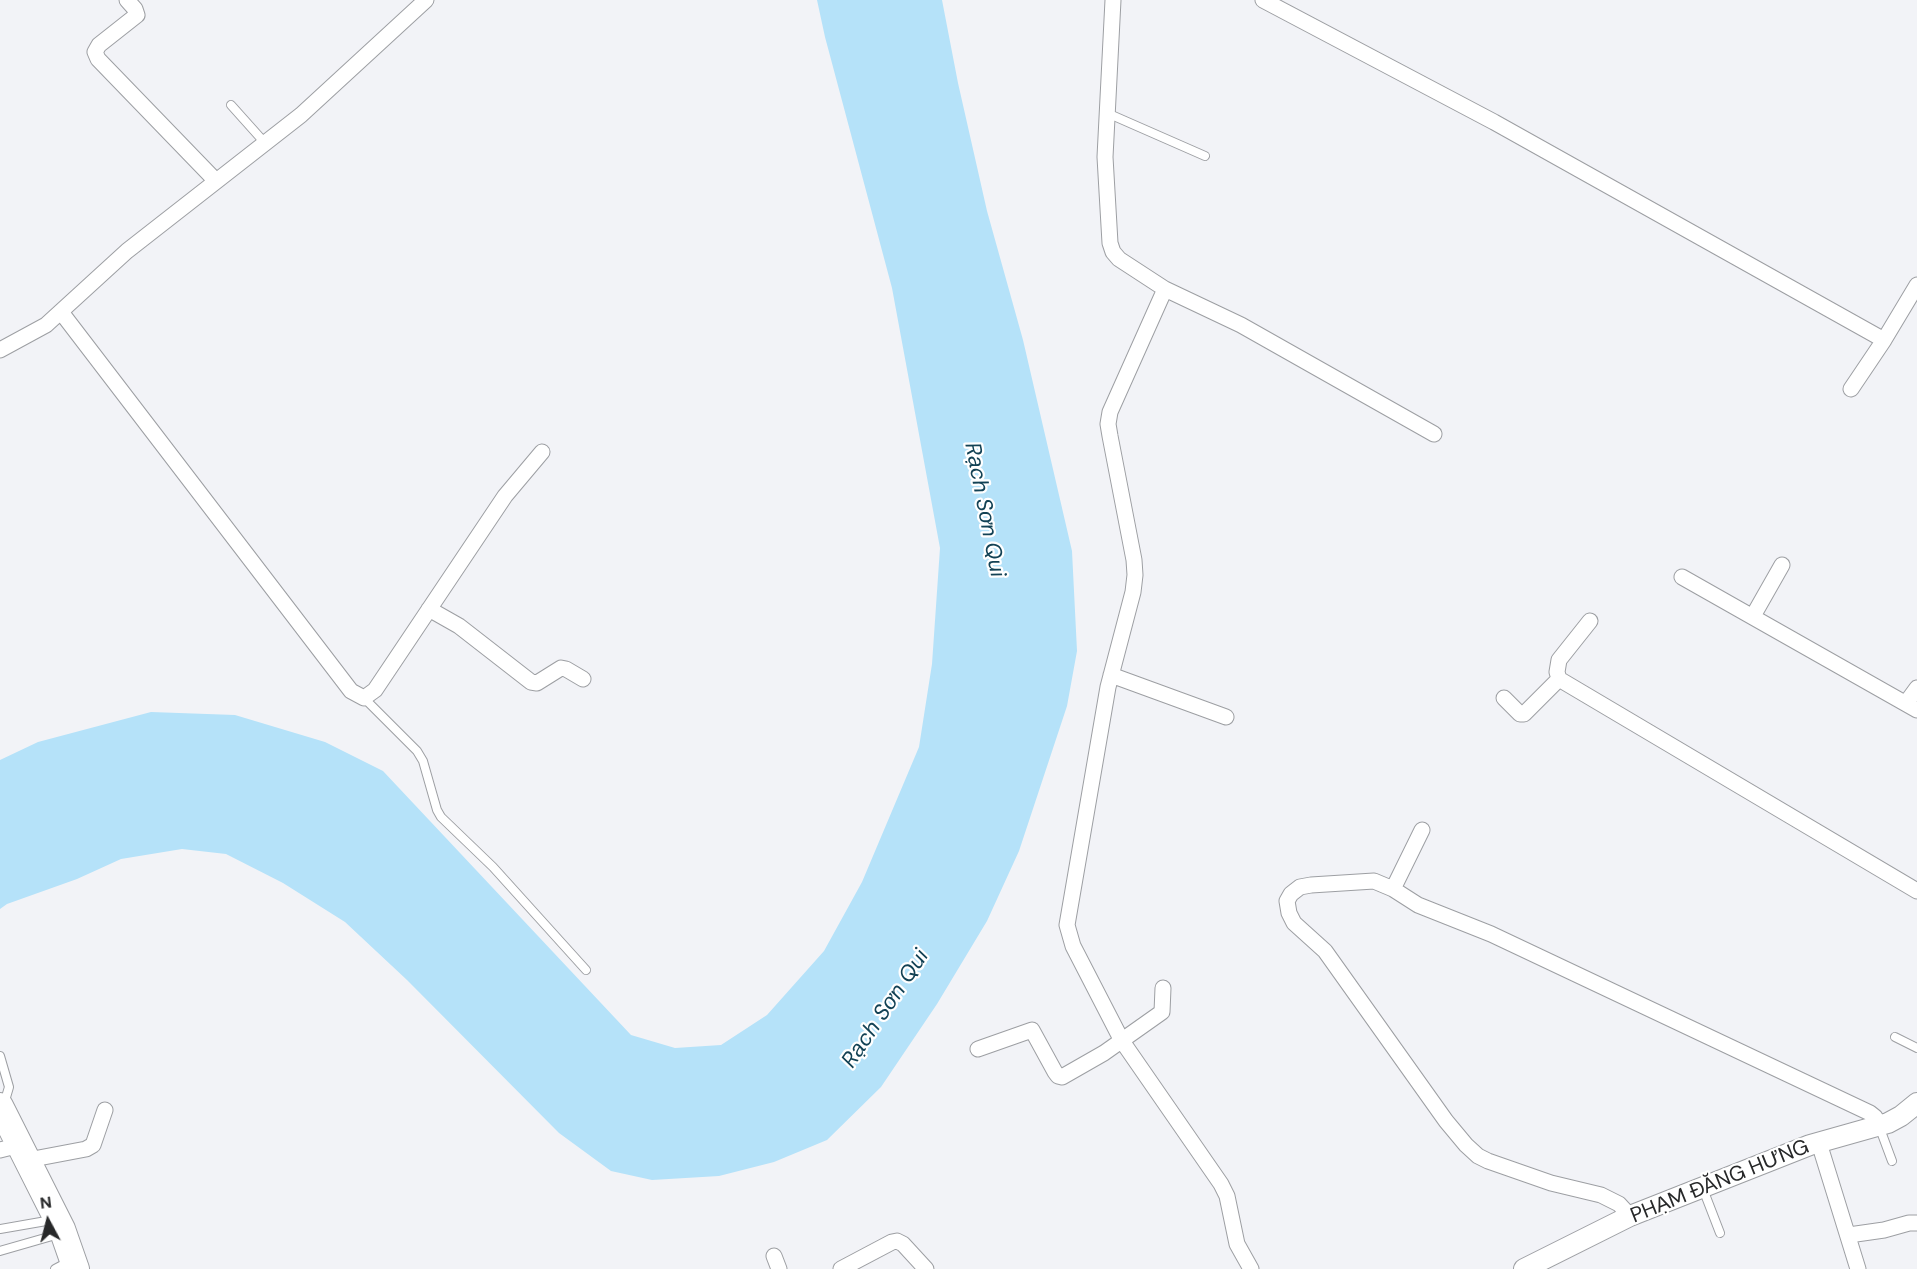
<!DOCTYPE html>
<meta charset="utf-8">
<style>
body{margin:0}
#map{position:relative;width:1917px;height:1269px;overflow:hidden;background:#f2f3f7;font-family:"DM Sans",sans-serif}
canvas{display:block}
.north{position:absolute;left:18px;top:1191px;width:60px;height:60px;-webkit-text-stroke:4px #fff;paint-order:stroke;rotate:353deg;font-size:16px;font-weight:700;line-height:24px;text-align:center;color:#272829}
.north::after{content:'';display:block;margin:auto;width:21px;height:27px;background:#272829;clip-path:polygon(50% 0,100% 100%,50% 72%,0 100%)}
</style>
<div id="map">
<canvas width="1917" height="1269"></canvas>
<div class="north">N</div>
</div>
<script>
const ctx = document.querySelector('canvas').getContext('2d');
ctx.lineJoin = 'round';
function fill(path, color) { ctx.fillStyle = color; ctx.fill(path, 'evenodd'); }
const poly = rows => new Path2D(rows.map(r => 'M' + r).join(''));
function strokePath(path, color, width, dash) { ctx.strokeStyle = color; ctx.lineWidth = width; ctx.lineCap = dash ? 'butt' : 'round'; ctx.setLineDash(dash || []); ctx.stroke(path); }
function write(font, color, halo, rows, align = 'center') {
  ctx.font = font + ' "DM Sans",sans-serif'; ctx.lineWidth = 4.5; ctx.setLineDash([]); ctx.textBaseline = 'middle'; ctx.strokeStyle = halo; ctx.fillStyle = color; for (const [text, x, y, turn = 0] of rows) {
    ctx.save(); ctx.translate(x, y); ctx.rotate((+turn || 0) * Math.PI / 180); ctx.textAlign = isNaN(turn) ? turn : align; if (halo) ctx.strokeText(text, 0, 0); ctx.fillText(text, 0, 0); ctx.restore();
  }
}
fill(poly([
 [817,0,942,0,958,83,987,211,1023,340,1072,551,1077,651,1067,706,1019,851,987,921,937,1004,881,1087,827,1140,774,1162,719,1176,652,1180,611,1171,559,1133,407,980,345,922,283,883,226,854,182,849,121,859,77,879,7,904,0,909,0,760,38,742,151,712,235,715,325,742,383,771,631,1035,675,1048,721,1045,767,1015,824,951,862,882,919,747,932,664,940,548,892,288,825,37]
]), '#b5e2f9');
const service = poly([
 [231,105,265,143],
 [1107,113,1205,156],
 [364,698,417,751,423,761,437,810,441,817,493,867,586,970],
 [1895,1037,1917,1048],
 [0,1056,9,1087,4,1104],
 [1879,1126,1892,1161],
 [1703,1189,1720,1233],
 [0,1229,52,1220],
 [0,1251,59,1234],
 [55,1269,70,1261]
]);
const minor = poly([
 [127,0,135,9,137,15,99,45,95,52,98,59,216,181],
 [1113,0,1105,157,1110,243,1113,252,1119,259,1165,289,1110,412,1108,424,1110,436,1134,560,1135,575,1133,592,1108,687,1067,925,1073,946,1122,1041,1221,1184,1227,1196,1237,1244,1251,1269],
 [1263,0,1494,122,1884,340],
 [1165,289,1241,325,1434,434],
 [61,312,351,691,364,698,375,690,505,496,542,452],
 [0,350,46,325,127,251,301,115,426,0],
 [1851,389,1884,340,1917,285],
 [1682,577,1917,710],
 [429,609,459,626,531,682,537,683,561,668,566,669,583,679],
 [1753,616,1782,565],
 [1590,621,1559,660,1557,672,1559,679,1917,891],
 [1111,675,1226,717],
 [1504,698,1520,714,1524,714,1559,679],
 [1906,703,1917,688],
 [1393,889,1422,830],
 [978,1049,1032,1030,1055,1072,1058,1076,1062,1077,1104,1053,1162,1012,1163,988],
 [1819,1143,1858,1269],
 [0,1150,20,1145],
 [28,1160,86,1149,93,1145,105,1110],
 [1630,1216,1619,1204,1601,1195,1551,1183,1488,1161,1478,1156,1466,1145,1446,1121,1325,951,1294,923,1289,913,1287,901,1291,894,1300,887,1311,885,1374,881,1393,889,1418,905,1491,934,1870,1113,1875,1117,1879,1126],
 [1849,1235,1884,1230,1909,1223,1917,1223],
 [774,1256,779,1269],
 [841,1269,892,1242,897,1241,903,1244,926,1269]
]);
const tertiary = poly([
 [1524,1269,1630,1216,1810,1145,1888,1123,1901,1116,1917,1103]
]);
const trunk = poly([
 [0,1106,62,1229,76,1269]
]);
strokePath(service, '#9d9fa3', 10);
strokePath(minor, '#9d9fa3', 17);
strokePath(tertiary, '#9d9fa3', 22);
strokePath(trunk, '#9d9fa3', 28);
strokePath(service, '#fff', 8);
strokePath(minor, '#fff', 15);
strokePath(tertiary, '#fff', 20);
strokePath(trunk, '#fff', 26);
write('21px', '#272829', '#fff', [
 ["PHẠM ĐĂNG HƯNG",1720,1182,-22]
]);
write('italic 22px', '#124255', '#fff', [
 ["Rạch Sơn Qui",984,510,79],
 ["Rạch Sơn Qui",886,1009,-56]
]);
</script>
